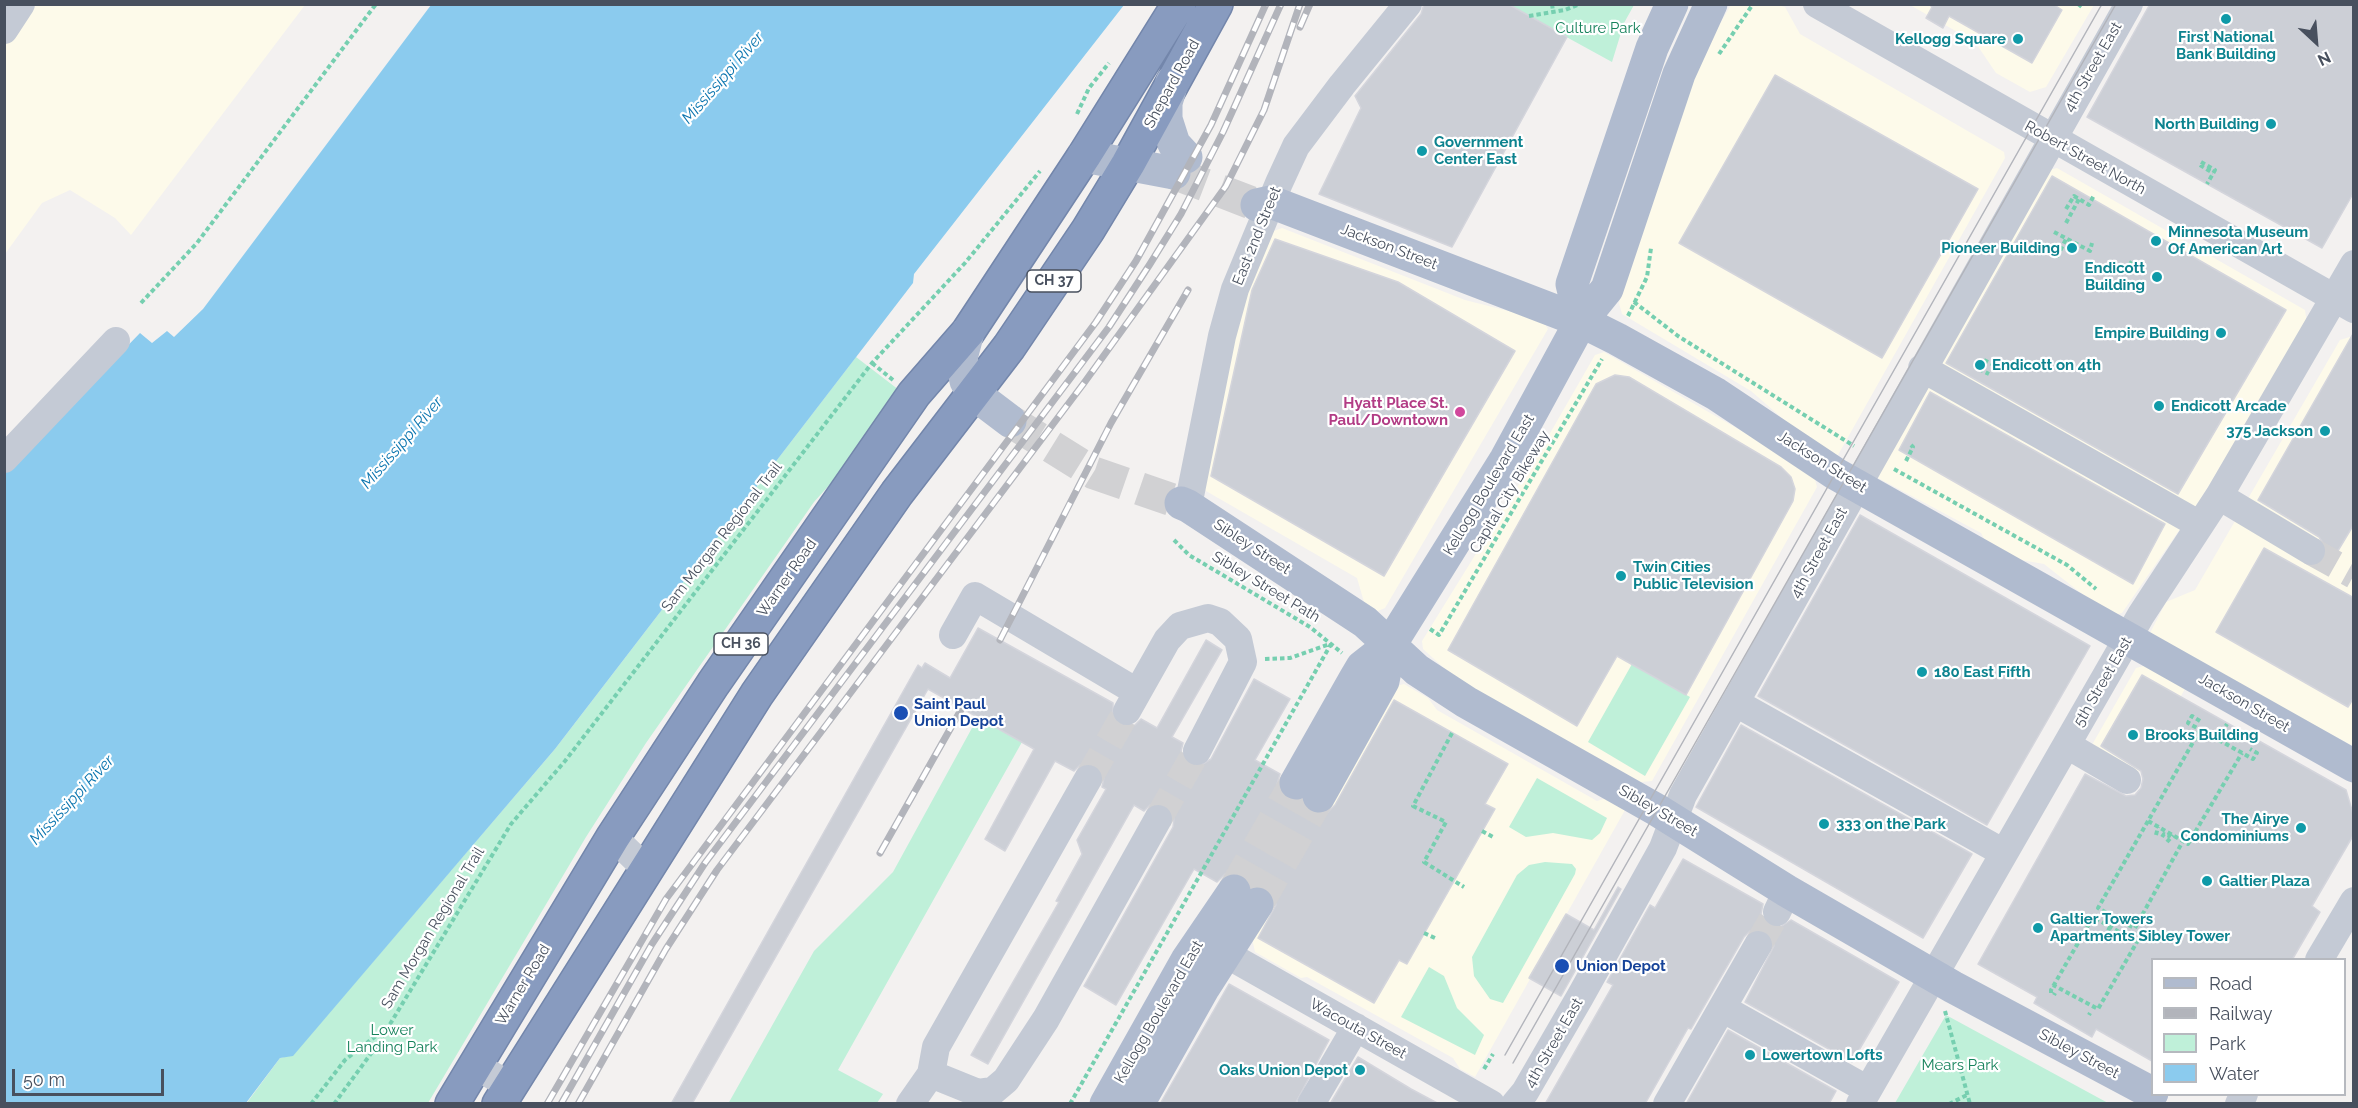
<!DOCTYPE html>
<style>
body{margin:0}
#map{position:relative;width:2358px;height:1108px;overflow:hidden;background:#f3f1f0;font-family:Raleway,sans-serif}
canvas{display:block}
.frame{position:absolute;inset:0;border:6px solid #48505e;pointer-events:none}
.legend{position:absolute;left:2151px;top:958px;width:195px;height:138px;box-sizing:border-box;background:#fff;border:2px solid #b6b9bf;margin:0;padding:8px 10px;list-style:none;font-size:18px;color:#48505e}
.legend li{display:flex;align-items:center;gap:12px;height:30px}
.legend b{width:30px;border:2px solid #b6b9bf}
.north{position:absolute;left:2286px;top:12px;width:60px;height:60px;-webkit-text-stroke:4px #fff;paint-order:stroke;rotate:154deg;font-size:16px;font-weight:700;line-height:24px;text-align:center;color:#48505e}
.north::after{content:'';display:block;margin:auto;width:21px;height:27px;background:#48505e;clip-path:polygon(50% 0,100% 100%,50% 72%,0 100%)}
.scale{position:absolute;left:12px;top:1069px;width:152px;height:27px;box-sizing:border-box;border:3px solid #48505e;border-top:0;padding-left:8px;font-size:18px;line-height:21px;white-space:nowrap;color:#48505e;-webkit-text-stroke:4px #fff;paint-order:stroke}
</style>
<div id="map">
<canvas width="2358" height="1108"></canvas>
<div class="frame"></div>
<ul class="legend">
<li><b style="height:8px;background:#b0bbcf"></b>Road</li>
<li><b style="height:8px;background:#b2b4bb"></b>Railway</li>
<li><b style="height:16px;background:#bff0d9"></b>Park</li>
<li><b style="height:16px;background:#8bcbee"></b>Water</li>
</ul>
<div class="north">N</div>
<div class="scale">50 m</div>
</div>
<script>
const ctx = document.querySelector('canvas').getContext('2d');
ctx.lineJoin = 'round';
function fill(path, color) { ctx.fillStyle = color; ctx.fill(path, 'evenodd'); }
const poly = rows => new Path2D(rows.map(r => 'M' + r).join(''));
function strokePath(path, color, width, dash) { ctx.strokeStyle = color; ctx.lineWidth = width; ctx.lineCap = dash ? 'butt' : 'round'; ctx.setLineDash(dash || []); ctx.stroke(path); }
function write(font, color, halo, rows, align = 'center') {
  ctx.font = font + ' Raleway,sans-serif'; ctx.lineWidth = 4.5; ctx.setLineDash([]); ctx.textBaseline = 'middle'; ctx.strokeStyle = halo; ctx.fillStyle = color; for (const [text, x, y, turn = 0] of rows) {
    ctx.save(); ctx.translate(x, y); ctx.rotate((+turn || 0) * Math.PI / 180); ctx.textAlign = isNaN(turn) ? turn : align; if (halo) ctx.strokeText(text, 0, 0); ctx.fillText(text, 0, 0); ctx.restore();
  }
}
fill(poly([
 [5,5,305,5,131,235,115,218,70,190,42,203,5,254],
 [1731,5,1778,5,1785,7,1800,34,2004,152,2005,158,1838,455,1833,456,1805,438,1751,391,1622,314,1619,303,1697,62],
 [1910,5,2094,5,2046,87,2030,92,1996,73,1975,42],
 [2057,168,2305,310,2307,323,2200,500,2122,613,2114,615,2091,601,2044,564,2015,559,1987,544,1981,533,1878,478,1876,472,2045,171],
 [1282,228,1465,300,1532,317,1543,321,1548,329,1385,608,1378,611,1364,602,1357,578,1206,491,1202,483,1244,289,1268,233],
 [2353,336,2353,746,2149,635,2166,602,2195,590,2340,340],
 [1604,352,1813,472,1817,487,1652,781,1641,782,1466,688,1423,649,1422,641,1545,442,1595,355],
 [2147,665,2186,687,2128,790,2081,764,2136,668],
 [1404,684,1428,698,1437,710,1597,801,1609,797,1625,810,1475,1077,1460,1069,1453,1058,1307,977,1301,978,1255,952,1252,938,1397,686]
]), '#fdfaea');
fill(poly([
 [1508,5,1634,5,1624,23,1612,62],
 [856,357,899,390,862,449,814,502,646,743,586,837,428,1103,246,1104,280,1058,293,1055,555,749],
 [1632,664,1690,697,1645,776,1588,742],
 [978,717,1022,742,838,1070,883,1094,877,1103,728,1104,814,951,893,872],
 [1537,778,1607,818,1600,833,1592,840,1553,833,1526,837,1509,827],
 [1545,862,1572,864,1576,869,1575,874,1503,1003,1490,999,1474,976,1472,957,1517,875,1529,865],
 [1429,967,1444,976,1457,1008,1484,1035,1475,1055,1401,1017],
 [1946,1015,2108,1103,1895,1103]
]), '#bff0d9');
fill(poly([
 [431,5,1124,5,914,274,913,283,555,749,293,1056,280,1058,246,1103,5,1103,4,473,140,333,152,343,167,331,174,337,203,309]
]), '#8bcbee');
const building = poly([
 [1424,4,1508,4,1567,37,1452,247,1319,194,1361,108,1355,96,1421,14,1424,4],
 [1929,4,2053,4,2062,10,2032,63,1949,16,1943,28,1926,18,1932,7,1929,4],
 [2150,4,2354,4,2354,192,2322,248,2087,117,2150,4],
 [1775,75,1978,189,1882,358,1679,243,1775,75],
 [2052,176,2286,310,2178,494,1946,363,2052,176],
 [1275,239,1398,282,1515,351,1384,576,1211,476,1252,290,1275,239],
 [2354,332,2354,524,2336,554,2327,549,2319,537,2258,500,2354,332],
 [1615,375,1629,377,1781,467,1791,477,1795,489,1793,501,1686,695,1617,656,1577,726,1448,650,1596,384,1615,375],
 [1930,392,2165,524,2133,584,1899,450,1930,392],
 [1860,515,2090,646,1987,825,1758,696,1860,515],
 [2264,548,2354,598,2354,697,2348,707,2216,632,2264,548],
 [978,628,1113,703,1113,719,1118,725,1127,727,1135,725,1141,719,1157,728,1206,640,1222,650,1172,737,1183,743,1181,751,1183,760,1190,766,1198,767,1211,759,1254,679,1290,699,1255,760,1280,774,1277,784,1280,793,1286,799,1301,800,1309,812,1319,815,1328,812,1335,805,1394,700,1508,764,1485,804,1495,809,1407,964,1399,960,1374,1003,1258,938,1276,905,1274,896,1268,889,1252,887,1245,876,1236,872,1225,874,1217,882,1194,869,1116,1005,1084,986,1173,827,1174,819,1172,811,1166,804,1150,805,1144,811,1134,805,988,1064,971,1055,1059,902,1056,901,1082,854,1077,840,1106,789,1102,787,1104,778,1102,770,1096,764,1080,765,1074,771,1055,761,1005,851,985,839,1034,749,928,689,692,1104,671,1104,918,665,922,668,925,663,950,678,978,628],
 [2142,675,2346,790,2354,817,2354,834,2312,906,2320,912,2292,960,2152,960,2152,1061,2096,1029,2092,1037,2034,1003,2037,997,1978,964,2085,774,2126,796,2135,795,2141,788,2143,779,2141,771,2101,746,2142,675],
 [1741,725,1972,854,1923,938,1696,807,1741,725],
 [1683,859,1763,904,1761,914,1769,927,1779,928,1791,920,1899,982,1852,1062,1745,1002,1774,946,1772,937,1767,931,1759,929,1750,931,1744,937,1691,1029,1688,1028,1645,1104,1545,1104,1613,985,1607,982,1650,905,1655,908,1683,859],
 [1618,887,1621,889,1561,996,1529,978,1566,914,1594,930,1618,887],
 [1229,984,1329,1040,1295,1104,1160,1104,1229,984],
 [1728,1030,1836,1091,1829,1104,1686,1104,1728,1030],
 [1358,1057,1411,1089,1439,1104,1330,1104,1358,1057]
]);
fill(building, '#cccfd6');
strokePath(building, '#d4d5dc', 1.5);
strokePath(poly([
 [2311,551,2354,575],
 [1088,779,1127,711],
 [1158,819,1197,751],
 [1758,945,1777,912]
]), '#d1d1d3', 28, [28, 14]);
strokePath(poly([
 [1174,173,1257,205],
 [1010,421,1094,473,1181,503],
 [1234,891,1296,783],
 [1257,904,1319,796]
]), '#d1d1d3', 33, [33, 16]);
const highway = poly([
 [452,1104,613,837,713,684,914,394,968,332,1084,156,1179,4],
 [499,1104,757,694,897,493,1009,347,1088,230,1128,164,1216,4]
]);
strokePath(highway, '#7386ab', 36);
strokePath(poly([
 [1552,4,1553,11],
 [2078,4,2083,8],
 [1529,16,1565,10,1580,4],
 [1719,54,1753,4],
 [1077,114,1089,88,1109,63],
 [2201,162,2215,170,2207,184],
 [2200,165,2213,173],
 [2066,209,2074,196,2089,205,2094,195],
 [2066,223,2079,199],
 [2054,232,2090,251,2092,243],
 [2057,257,2066,239],
 [2129,262,2140,269],
 [1634,302,1678,336,1854,446],
 [141,303,197,243,376,4],
 [1628,316,1647,277,1651,248],
 [1984,360,1994,365],
 [872,363,893,380],
 [1979,369,1989,374],
 [1906,461,1913,447,1911,445],
 [1894,469,2067,565,2096,589],
 [1174,540,1189,555,1310,627,1342,653],
 [1430,629,1439,635,1602,359],
 [1265,659,1290,658,1330,644],
 [2200,721,2192,716,2188,723,2253,759,2257,753,2250,749],
 [2200,730,2148,821,2188,844,2242,753],
 [1452,733,1413,806,1446,822,1424,862,1464,887],
 [2218,739,2227,724],
 [2148,821,2098,908,2126,924,2135,928,2183,841],
 [1482,831,1493,837],
 [2156,835,2158,827],
 [2162,837,2164,834,2169,836,2170,833],
 [2167,842,2173,835],
 [1424,933,1435,938],
 [2108,937,2106,940,2104,938,2110,927],
 [2051,993,2051,990,2093,917,2137,942,2098,1009,2053,985],
 [2054,995,2055,993],
 [1945,1011,1970,1104],
 [2089,1015,2090,1013],
 [1484,1069,1493,1054],
 [311,1104,345,1060,386,1028],
 [334,1104,378,1044,511,824,565,761,872,363,965,263,1040,171],
 [1070,1104,1331,644],
 [1949,1104,1967,1095]
]), '#76cfb0', 4, [4.5, 3]);
strokePath(poly([
 [1817,4,2354,309],
 [4,30,21,4],
 [1922,368,2200,525],
 [4,459,116,341],
 [2219,496,2311,551],
 [1188,506,1222,336,1235,289,1279,183,1296,146,1342,85,1408,4],
 [953,635,975,596,1137,692],
 [1736,703,2004,853],
 [1127,711,1167,640,1180,626,1208,618,1220,622,1238,639,1243,662,1197,751],
 [2067,745,2127,780],
 [613,837,646,869],
 [1777,912,1787,891],
 [1203,954,1226,954,1491,1104],
 [2319,960,2354,901],
 [1722,1008,1868,1090],
 [475,1065,510,1086],
 [931,1074,978,1093,993,1091,1006,1080,1046,1019,1158,819],
 [910,1104,931,1074,936,1047,1088,779],
 [1311,1104,1356,1027],
 [1515,1104,1525,1092,1580,997,1663,848,1683,795,2129,4],
 [1667,1104,1758,945],
 [1860,1104,2141,615,2219,496,2354,264],
 [2239,1104,2244,1094]
]), '#c4cad5', 28);
strokePath(poly([
 [1172,82,1166,103,1166,119,1174,144,1186,157],
 [1084,156,1174,173],
 [1257,205,1271,202,1581,321,1617,339,1716,394,1836,474,2354,766],
 [1581,321,1572,284,1652,48,1672,4],
 [968,332,961,358,966,381,973,393,1010,421],
 [1181,503,1188,506,1365,622,1417,670,1466,702,1657,810,1787,891,1953,987,2152,1093],
 [1296,783,1355,679,1362,667,1390,645,1506,459,1581,321,1607,289,1679,74,1711,4],
 [1319,796,1383,681,1390,645],
 [1106,1104,1187,960,1234,891],
 [1138,1104,1204,987,1257,904]
]), '#b0bbcf', 33);
strokePath(highway, '#889bbf', 33);
strokePath(poly([
 [1505,1055,2102,4],
 [1513,1063,2116,4]
]), '#b2b4bb', 1.5);
const rail = poly([
 [1300,27,1310,4],
 [1000,640,1111,423,1188,290],
 [880,853,962,708],
 [547,1104,666,899,1096,322,1136,261,1211,125,1266,4],
 [561,1104,652,944,705,863,1109,327,1150,264,1181,214,1223,132,1281,4],
 [578,1104,666,949,717,870,1084,383,1226,186,1264,110,1300,4]
]);
strokePath(rail, '#b2b4bb', 7);
strokePath(rail, '#fff', 4.5, [14]);
for (const [x, y, r, color] of [
 [2226,19,6,"#0f9aa8"],
 [2018,39,6,"#0f9aa8"],
 [2271,124,6,"#0f9aa8"],
 [1422,151,6,"#0f9aa8"],
 [2156,241,6,"#0f9aa8"],
 [2072,248,6,"#0f9aa8"],
 [2157,277,6,"#0f9aa8"],
 [2221,333,6,"#0f9aa8"],
 [1980,365,6,"#0f9aa8"],
 [2159,406,6,"#0f9aa8"],
 [1460,412,6,"#d1479c"],
 [2325,431,6,"#0f9aa8"],
 [1621,576,6,"#0f9aa8"],
 [1922,672,6,"#0f9aa8"],
 [901,713,8,"#1a4fb4"],
 [2133,735,6,"#0f9aa8"],
 [1824,824,6,"#0f9aa8"],
 [2301,828,6,"#0f9aa8"],
 [2207,881,6,"#0f9aa8"],
 [2038,928,6,"#0f9aa8"],
 [1562,966,8,"#1a4fb4"],
 [1750,1055,6,"#0f9aa8"],
 [1360,1070,6,"#0f9aa8"]
]) { const dot = new Path2D(); dot.arc(x, y, r, 0, 2 * Math.PI); ctx.fillStyle = color; ctx.fill(dot); strokePath(dot, '#fff', 2); }
for (const [x, y, w] of [
 [1054,281,54],
 [741,644,54]
]) { const box = new Path2D(); box.roundRect(x - w / 2, y - 11, w, 22, 4.5); ctx.fillStyle = '#fff'; ctx.fill(box); strokePath(box, '#48505e', 1.5); }
write('bold 14px', '#48505e', null, [
 ["CH 37",1054,281],
 ["CH 36",741,644]
]);
write('15px', '#16825b', '#fff', [
 ["Culture Park",1598,28],
 ["Lower",392,1030],
 ["Landing Park",392,1047],
 ["Mears Park",1960,1065]
]);
write('bold 15px', '#0d838f', '#fff', [
 ["First National",2226,37,"center"],
 ["Bank Building",2226,54,"center"],
 ["Kellogg Square",2006,39,"right"],
 ["North Building",2259,124,"right"],
 ["Government",1434,142],
 ["Center East",1434,159],
 ["Minnesota Museum",2168,232],
 ["Of American Art",2168,249],
 ["Pioneer Building",2060,248,"right"],
 ["Endicott",2145,268,"right"],
 ["Building",2145,285,"right"],
 ["Empire Building",2209,333,"right"],
 ["Endicott on 4th",1992,365],
 ["Endicott Arcade",2171,406],
 ["375 Jackson",2313,431,"right"],
 ["Twin Cities",1633,567],
 ["Public Television",1633,584],
 ["180 East Fifth",1934,672],
 ["Brooks Building",2145,735],
 ["The Airye",2289,819,"right"],
 ["Condominiums",2289,836,"right"],
 ["333 on the Park",1836,824],
 ["Galtier Plaza",2219,881],
 ["Galtier Towers",2050,919],
 ["Apartments Sibley Tower",2050,936],
 ["Lowertown Lofts",1762,1055],
 ["Oaks Union Depot",1348,1070,"right"]
], 'left');
write('15px', '#48505e', '#fff', [
 ["4th Street East",2093,67,-60],
 ["Shepard Road",1172,84,-61],
 ["Robert Street North",2085,158,29],
 ["East 2nd Street",1257,236,-68],
 ["Jackson Street",1389,247,21],
 ["Jackson Street",1822,462,32],
 ["Kellogg Boulevard East",1489,485,-59],
 ["Capital City Bikeway",1510,492,-59],
 ["Sam Morgan Regional Trail",722,537,-52],
 ["Sibley Street",1252,547,33],
 ["4th Street East",1819,553,-61],
 ["Warner Road",787,578,-55],
 ["Sibley Street Path",1266,587,31],
 ["5th Street East",2103,682,-60],
 ["Jackson Street",2244,703,30],
 ["Sibley Street",1658,811,30],
 ["Sam Morgan Regional Trail",433,928,-59],
 ["Warner Road",523,985,-59],
 ["Kellogg Boulevard East",1159,1012,-60],
 ["Wacouta Street",1358,1029,29],
 ["4th Street East",1554,1043,-60],
 ["Sibley Street",2079,1054,28]
]);
write('bold 15px', '#b23c85', '#fff', [
 ["Hyatt Place St.",1448,403],
 ["Paul/Downtown",1448,420]
], 'right');
write('bold 15px', '#164399', '#fff', [
 ["Saint Paul",914,704],
 ["Union Depot",914,721],
 ["Union Depot",1576,966]
], 'left');
write('italic 16px', '#0a75af', '#fff', [
 ["Mississippi River",723,78,-49],
 ["Mississippi River",402,443,-49],
 ["Mississippi River",72,800,-47]
]);
</script>
